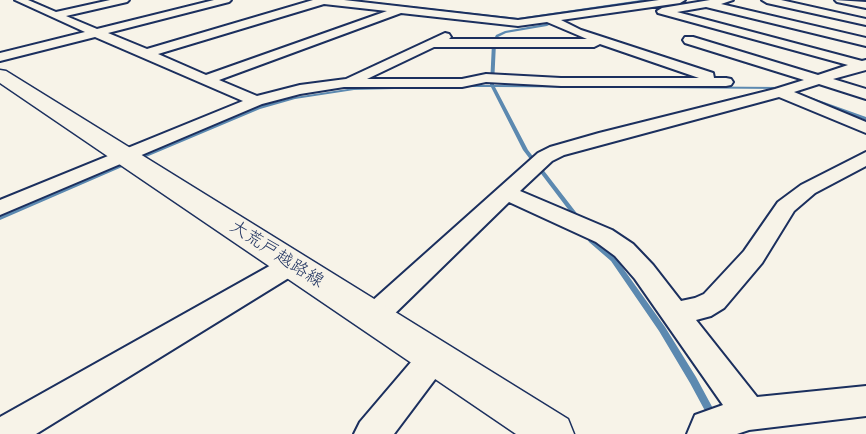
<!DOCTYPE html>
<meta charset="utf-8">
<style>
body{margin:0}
canvas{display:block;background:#f7f3e8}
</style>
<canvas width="866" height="434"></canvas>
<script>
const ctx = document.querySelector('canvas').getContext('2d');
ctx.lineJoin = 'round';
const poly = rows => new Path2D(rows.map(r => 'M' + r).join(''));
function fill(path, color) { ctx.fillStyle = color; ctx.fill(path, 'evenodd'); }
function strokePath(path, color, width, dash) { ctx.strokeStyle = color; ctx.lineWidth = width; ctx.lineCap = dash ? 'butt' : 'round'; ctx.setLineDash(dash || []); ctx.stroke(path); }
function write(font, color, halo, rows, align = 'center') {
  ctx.font = font + ' Mynerve,"Klee One",sans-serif'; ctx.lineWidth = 4.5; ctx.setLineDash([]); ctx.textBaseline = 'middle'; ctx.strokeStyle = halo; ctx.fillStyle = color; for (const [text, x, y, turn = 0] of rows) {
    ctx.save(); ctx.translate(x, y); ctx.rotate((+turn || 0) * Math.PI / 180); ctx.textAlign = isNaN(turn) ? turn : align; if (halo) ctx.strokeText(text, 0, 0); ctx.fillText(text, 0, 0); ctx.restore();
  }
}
fill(poly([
 [348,0,356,0,518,18,641,0,648,0,518,20,348,0],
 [556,19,557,21,547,26,506,33,498,37,496,43,494,85,782,87,866,117,866,120,782,89,495,87,528,150,582,220,581,221,577,221,523,150,491,87,459,87,457,86,459,85,490,85,492,43,496,35,505,31,545,24,556,19],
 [434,86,436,87,435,88,354,90,295,99,260,109,139,160,137,161,134,159,256,107,295,97,354,88,434,86],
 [127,161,129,162,130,163,129,164,0,220,0,216,127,161],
 [585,231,589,231,593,239,615,257,665,327,696,377,716,414,718,417,716,420,713,422,710,420,690,383,659,331,611,261,589,242,584,233,585,231]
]), '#5c89b0');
const minor = poly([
 [15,0,28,0,56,12,110,0,129,0,127,2,66,16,97,29,214,0,231,0,229,2,108,33,147,49,313,0,344,0,518,20,659,0,685,0,680,3,561,20,581,30,713,73,714,78,726,78,731,79,733,82,731,85,726,86,561,86,486,82,462,87,344,87,300,94,262,104,0,215,0,200,243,101,95,37,0,61,0,53,85,32,15,0],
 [324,4,387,11,206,75,158,54,324,4],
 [401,13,518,26,547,22,587,39,449,39,451,37,449,34,445,33,346,79,300,85,257,96,219,80,401,13],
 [600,44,699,78,561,78,486,74,462,79,367,79,434,47,594,47,600,44],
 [710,0,733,0,721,4,866,38,866,46,706,7,677,12,862,61,866,60,866,70,833,79,866,89,866,99,819,84,794,92,866,122,866,133,779,97,564,155,552,161,520,191,612,230,633,244,653,265,681,301,695,298,704,294,744,251,778,202,801,185,866,152,866,166,815,193,794,211,762,263,724,308,711,316,696,320,757,397,866,386,866,416,749,430,737,434,687,434,695,415,723,405,635,279,615,256,596,242,509,202,382,326,372,329,362,326,358,318,362,310,538,153,550,147,599,133,775,89,804,80,685,43,683,40,685,37,693,37,818,75,848,65,658,13,657,11,662,8,710,0],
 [762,0,781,0,866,19,866,25,767,3,762,0],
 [835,0,866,2,866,8,837,2,835,0],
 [291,256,300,259,304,265,300,271,36,434,0,434,0,417,282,259,291,256],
 [434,344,445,348,449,357,445,366,394,434,354,434,360,422,423,348,434,344]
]);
const secondary = poly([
 [0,70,6,71,568,419,574,434,516,434,0,83,0,70]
]);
strokePath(minor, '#1b2f5e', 4);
strokePath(secondary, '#1b2f5e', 3);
fill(minor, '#f7f3e8');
fill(secondary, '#f7f3e8');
write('18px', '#1b2f5e', '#f7f3e8', [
 ["大荒戸越路線",276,255,33]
]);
</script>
